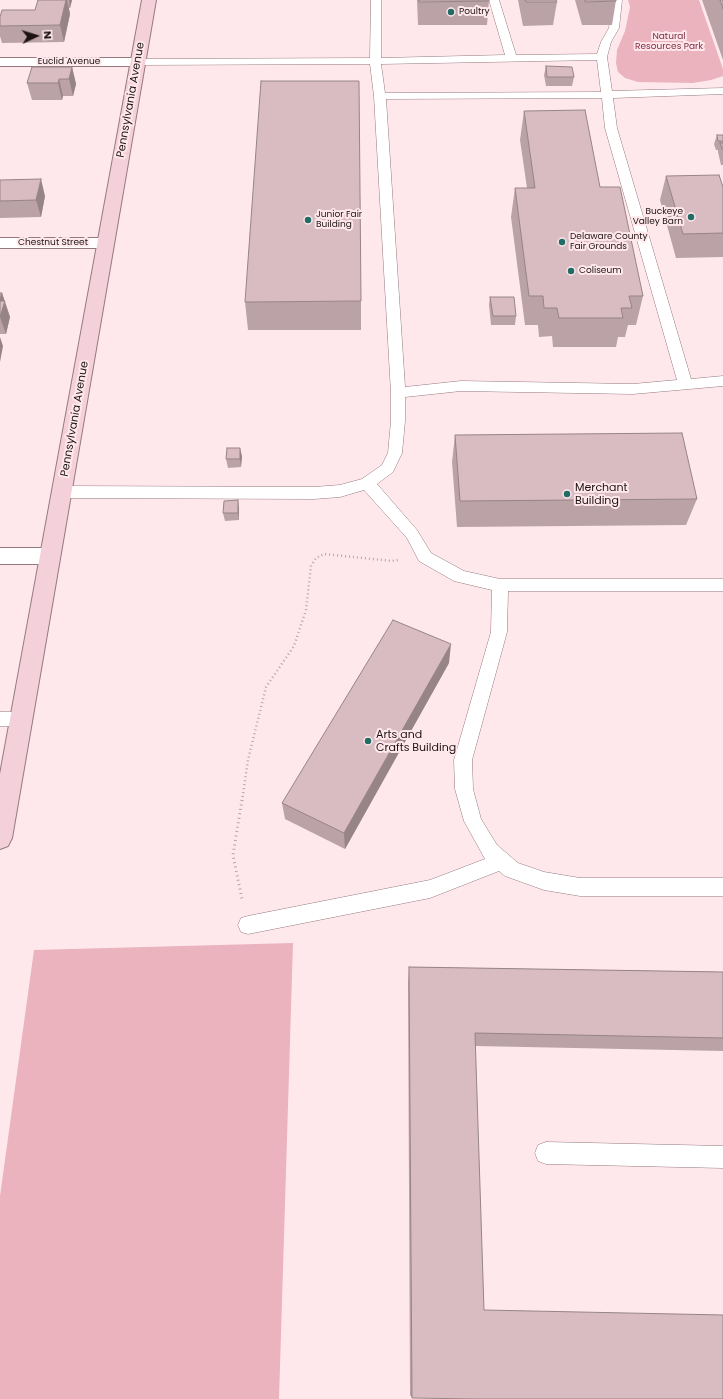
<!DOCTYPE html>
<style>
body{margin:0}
#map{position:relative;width:723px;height:1399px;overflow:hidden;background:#ffe8ec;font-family:Poppins,sans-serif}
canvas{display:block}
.north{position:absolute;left:16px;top:16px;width:40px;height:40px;-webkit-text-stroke:3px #ffe8ec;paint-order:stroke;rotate:86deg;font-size:11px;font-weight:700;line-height:16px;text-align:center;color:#1d1315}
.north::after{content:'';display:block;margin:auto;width:14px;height:18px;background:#1d1315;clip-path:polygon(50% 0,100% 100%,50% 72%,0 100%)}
</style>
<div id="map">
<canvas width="723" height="1399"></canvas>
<div class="north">N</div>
</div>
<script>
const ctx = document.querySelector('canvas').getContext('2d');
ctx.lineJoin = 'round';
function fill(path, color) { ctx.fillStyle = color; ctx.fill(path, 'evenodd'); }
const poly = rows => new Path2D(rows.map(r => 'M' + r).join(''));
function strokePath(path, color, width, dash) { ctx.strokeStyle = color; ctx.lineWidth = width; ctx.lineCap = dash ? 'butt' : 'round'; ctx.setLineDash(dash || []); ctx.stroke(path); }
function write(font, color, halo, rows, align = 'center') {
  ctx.font = font + ' Poppins,sans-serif'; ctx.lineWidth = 4; ctx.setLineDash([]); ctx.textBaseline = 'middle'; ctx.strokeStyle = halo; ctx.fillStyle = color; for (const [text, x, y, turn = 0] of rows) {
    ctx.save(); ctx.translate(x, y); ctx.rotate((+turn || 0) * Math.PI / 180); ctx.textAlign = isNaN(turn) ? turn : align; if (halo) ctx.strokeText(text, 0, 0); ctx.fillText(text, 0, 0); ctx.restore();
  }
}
fill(poly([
 [628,0,699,0,723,69,723,76,711,80,693,83,638,82,625,78,618,72,616,63,617,50,625,31,630,7],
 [293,943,279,1399,0,1399,0,1196,34,950]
]), '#eab3be');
const lane = poly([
 [371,0,381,0,381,58,505,55,489,0,499,0,516,55,597,54,601,42,609,28,612,0,622,0,619,28,611,42,607,57,612,91,723,88,723,94,613,98,617,128,691,379,723,376,723,386,633,394,461,391,405,397,405,421,402,453,393,472,377,484,417,530,431,553,464,571,500,579,723,579,723,591,508,591,507,632,472,760,473,789,481,819,497,845,518,863,544,872,580,878,723,878,723,896,580,896,544,890,505,876,499,871,430,898,248,934,241,932,238,925,241,918,248,916,430,880,485,859,464,821,455,789,454,760,491,632,492,590,454,581,419,561,407,538,364,490,340,497,314,499,62,498,57,496,54,492,57,488,62,486,314,487,340,485,362,479,382,465,388,453,391,421,391,393,374,96,370,64,138,65,133,62,138,59,370,58,371,0],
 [597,60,601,92,385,93,381,64,597,60],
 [602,98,605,128,677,380,633,384,461,381,405,387,386,99,602,98],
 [0,712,21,712,27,714,30,719,27,724,21,726,0,726,0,712],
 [546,1142,723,1146,723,1168,546,1164,538,1161,535,1153,538,1145,546,1142]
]);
const street = poly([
 [0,58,138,58,143,59,145,62,143,65,138,66,0,66,0,58],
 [0,238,106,238,112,239,114,243,112,247,106,248,0,248,0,238],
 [0,548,50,548,57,550,60,556,57,562,50,564,0,564,0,548]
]);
const secondary = poly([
 [142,0,156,0,12,838,8,846,0,849,0,774,142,0]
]);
strokePath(lane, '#947a7f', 1);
strokePath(street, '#947a7f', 2);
strokePath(secondary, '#947a7f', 2);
strokePath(poly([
 [242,801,248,760,266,687,294,646,306,610,311,566,316,558,324,554,392,561,398,560]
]), '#b8a5a8', 2.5, [1, 3]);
strokePath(poly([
 [242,800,233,855,242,899]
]), '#b8a5a8', 3, [1, 3.5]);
fill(lane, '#fff');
fill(street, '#fff');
fill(secondary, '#f4d0da');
fill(poly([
 [38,0,72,0,70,8,69,8,70,14,64,42,2,43,0,36,0,17,35,10],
 [417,0,489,0,487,25,418,25],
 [518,0,556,0,557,2,553,25,523,26],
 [575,0,616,0,612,25,582,25],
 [702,0,723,0,723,60],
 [546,66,574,77,572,86,546,86,544,75],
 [72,67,76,84,73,96,63,96,62,100,32,100,27,83],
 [524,111,600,187,643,296,636,325,628,325,625,337,618,337,616,347,553,347,552,336,539,337,538,325,525,325,511,217,515,188,527,188,520,140],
 [717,135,723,135,723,165,721,165,718,152,718,150,716,150,714,144],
 [666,176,723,187,723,257,676,258,660,200],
 [0,180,45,196,41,217,0,218],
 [0,293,2,293,10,317,6,334,0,334],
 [490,297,516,316,515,325,491,325,489,305],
 [361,301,361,330,248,330,245,302],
 [455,435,697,499,686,525,457,527,452,462],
 [242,456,241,467,228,468,226,459],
 [239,508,239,520,225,521,223,513],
 [449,663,345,849,285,819,282,803],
 [409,967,723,972,723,1051,475,1046,412,1398,410,1395,408,982]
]), '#baa2a6');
fill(poly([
 [66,0,67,0,70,14,64,42,60,25],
 [69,0,72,0,70,8],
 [72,67,76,84,73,96,69,79],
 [59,79,63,96,62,100,58,83],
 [41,179,45,196,41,217,36,200],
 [2,293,10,317,6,334,0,317,0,300],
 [0,337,3,346,0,362],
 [240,448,242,456,241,467,240,459],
 [238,500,239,508,239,520,238,513],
 [451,644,449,663,345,849,344,833]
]), '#978487');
const building = poly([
 [38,0,66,0,60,25,0,26,0,17,2,10,35,10,38,0],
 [419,0,489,0,489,1,419,2,419,0],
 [525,0,556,0,557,2,526,2,525,0],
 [585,0,616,0,616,1,585,2,585,0],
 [720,0,723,0,723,9,720,0],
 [546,66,572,67,574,77,547,77,546,66],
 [32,67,72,67,69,79,59,79,58,83,27,83,32,67],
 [261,81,359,81,361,301,245,302,261,81],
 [585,110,600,187,620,187,643,296,629,296,632,308,621,308,623,318,559,318,557,308,544,308,543,296,529,296,515,188,535,188,524,111,585,110],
 [717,135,723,135,723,141,718,141,717,135],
 [720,143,723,143,723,149,722,149,720,143],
 [719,175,723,187,723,233,683,234,666,176,719,175],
 [41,179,36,200,0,201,0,180,41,179],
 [0,293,2,293,0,300,0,293],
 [490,297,514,297,516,316,493,316,490,297],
 [0,301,5,301,0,317,0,301],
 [682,433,697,499,460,501,455,435,682,433],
 [227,448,240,448,240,459,226,459,227,448],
 [238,500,238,513,223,513,224,501,238,500],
 [393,620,451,644,344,833,282,803,393,620],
 [409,967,723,972,723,1038,475,1033,484,1310,723,1315,723,1399,478,1399,412,1398,409,967]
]);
fill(building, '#d8bcc1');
strokePath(building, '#978487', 1);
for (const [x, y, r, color] of [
 [451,12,4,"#236c65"],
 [691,217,4,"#236c65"],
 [308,220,4,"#236c65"],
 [562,242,4,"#236c65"],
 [571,271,4,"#236c65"],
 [567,494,4,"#236c65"],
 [368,741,4,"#236c65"]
]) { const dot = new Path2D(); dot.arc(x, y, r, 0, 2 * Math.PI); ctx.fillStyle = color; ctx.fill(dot); strokePath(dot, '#ffe8ec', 1.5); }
write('9px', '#1d1315', '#ffe8ec', [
 ["Poultry",459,12],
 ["Buckeye",683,212,"right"],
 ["Valley Barn",683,222,"right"],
 ["Junior Fair",316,215],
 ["Building",316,225],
 ["Delaware County",570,237],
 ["Fair Grounds",570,247],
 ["Coliseum",579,271]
], 'left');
write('9px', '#7e2c44', '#ffe8ec', [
 ["Natural",669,37],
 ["Resources Park",669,47]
]);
write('9px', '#1d1315', '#ffe8ec', [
 ["Euclid Avenue",69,62],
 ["Chestnut Street",53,243]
]);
write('11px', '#1d1315', '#ffe8ec', [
 ["Pennsylvania Avenue",131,100,-80],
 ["Pennsylvania Avenue",75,419,-80]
]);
write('11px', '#1d1315', '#ffe8ec', [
 ["Merchant",575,488],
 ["Building",575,501],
 ["Arts and",376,735],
 ["Crafts Building",376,748]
], 'left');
</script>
